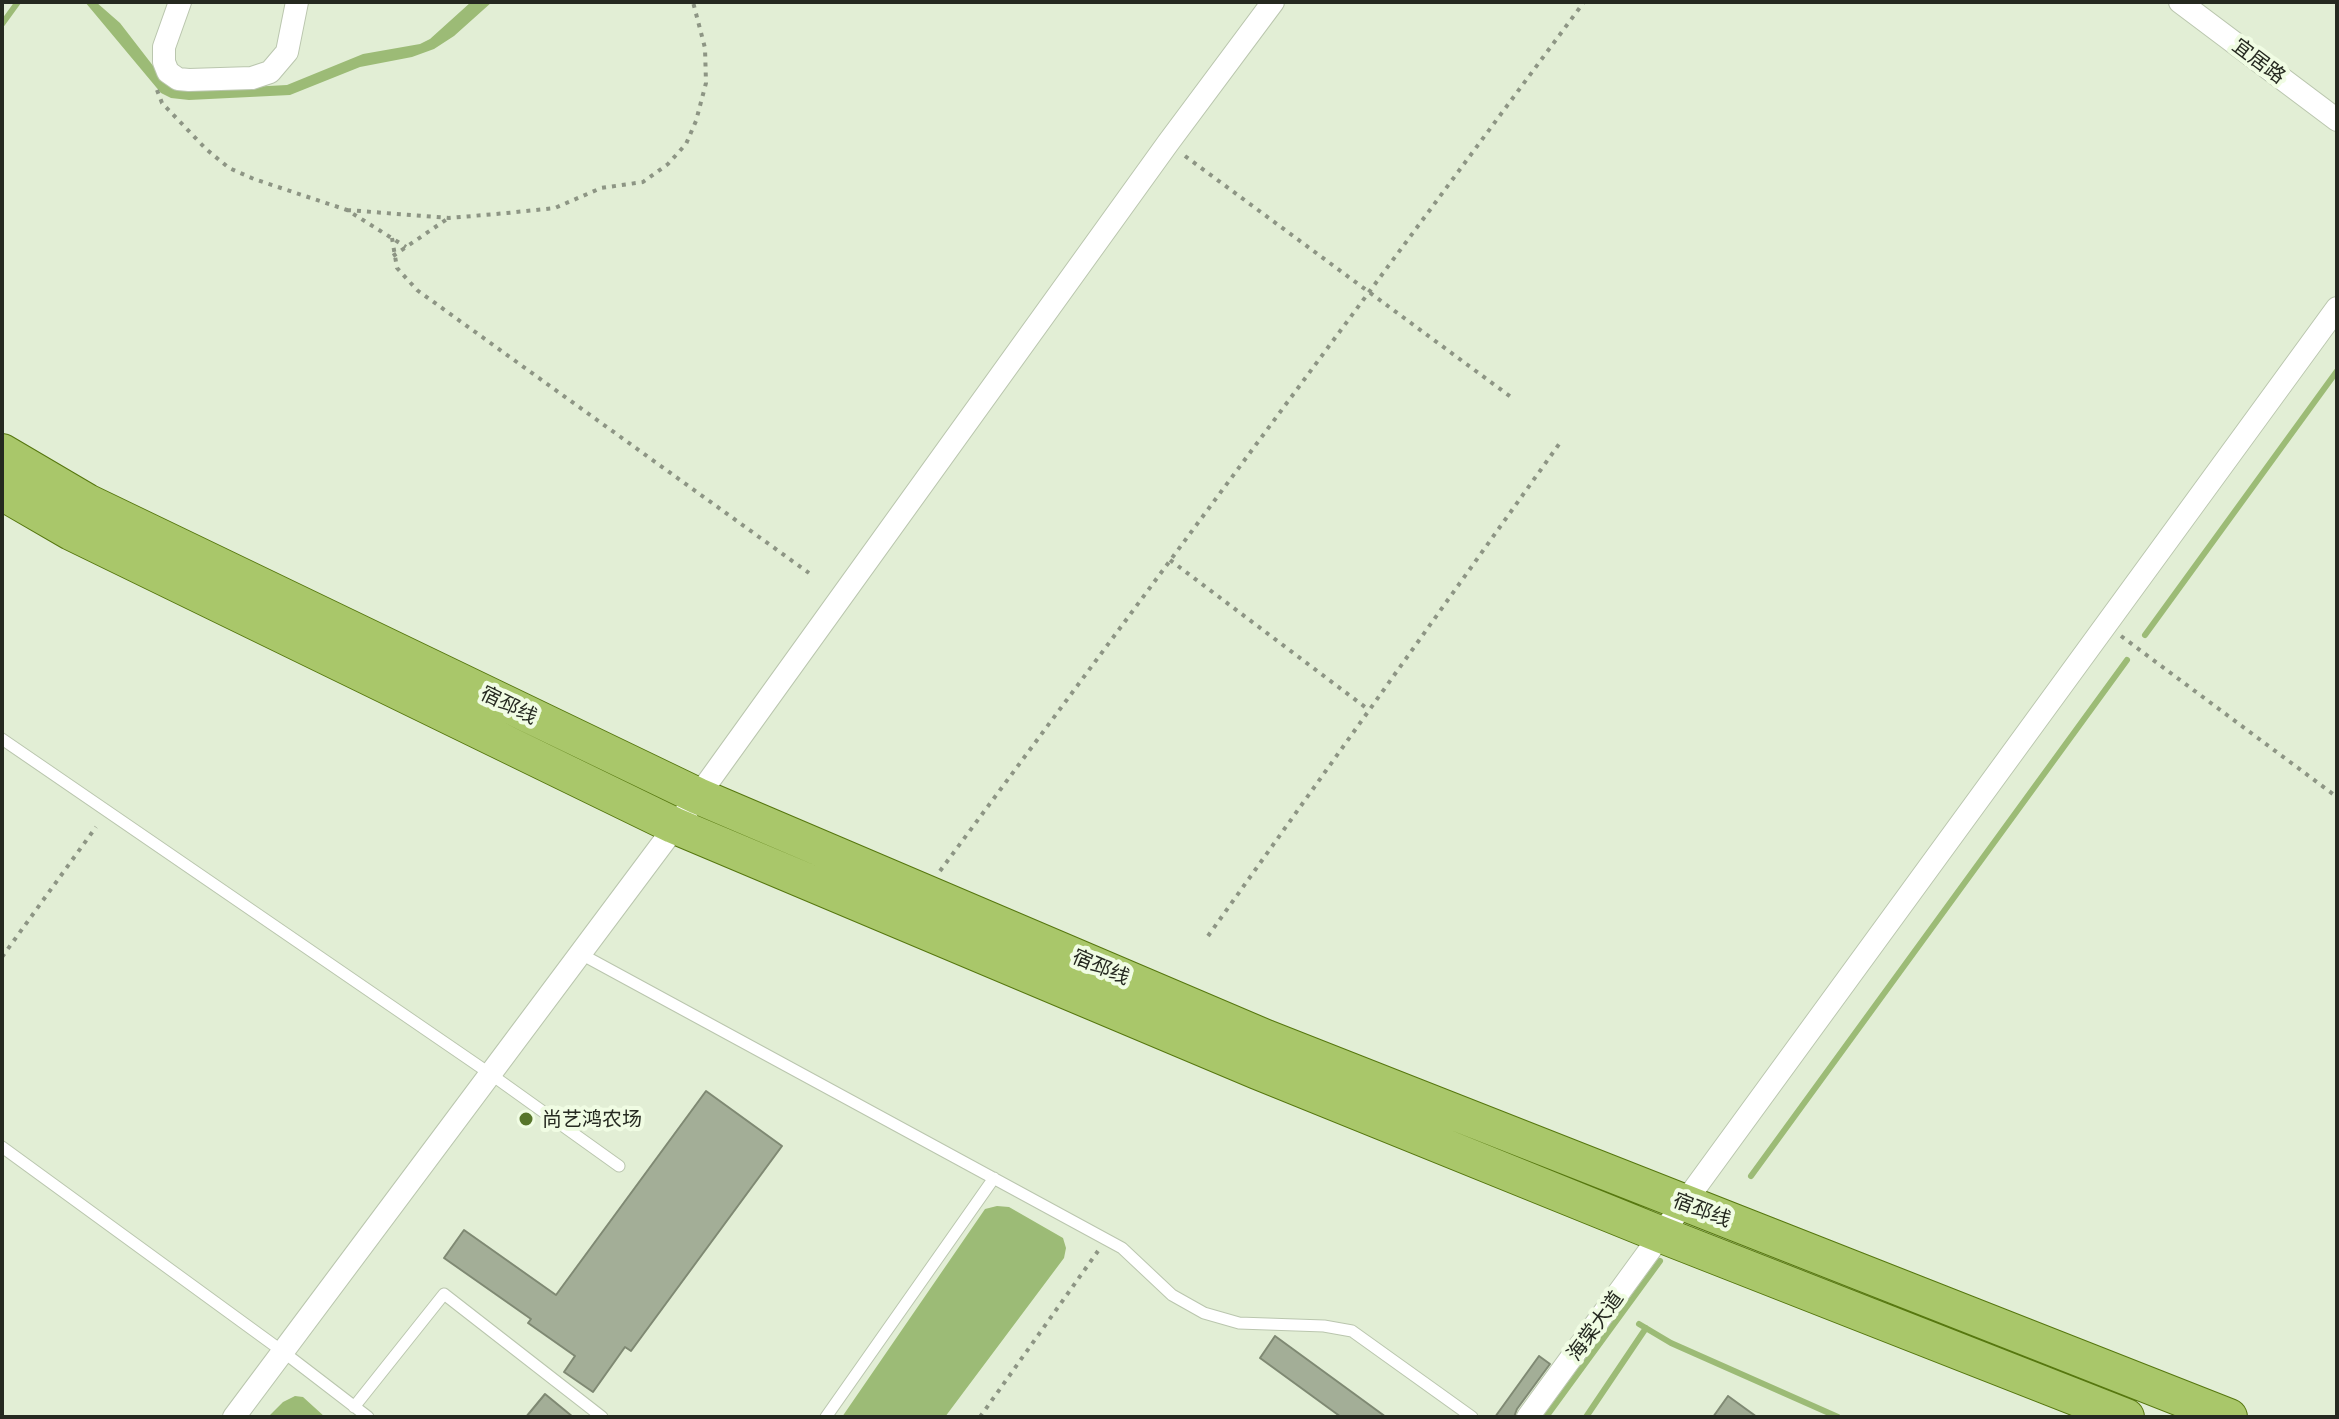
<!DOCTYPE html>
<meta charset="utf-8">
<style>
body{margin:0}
#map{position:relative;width:2339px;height:1419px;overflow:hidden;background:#e2eed5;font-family:Barlow,sans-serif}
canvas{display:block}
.frame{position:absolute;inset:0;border:4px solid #252920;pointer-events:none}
</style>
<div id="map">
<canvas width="2339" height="1419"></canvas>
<div class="frame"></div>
</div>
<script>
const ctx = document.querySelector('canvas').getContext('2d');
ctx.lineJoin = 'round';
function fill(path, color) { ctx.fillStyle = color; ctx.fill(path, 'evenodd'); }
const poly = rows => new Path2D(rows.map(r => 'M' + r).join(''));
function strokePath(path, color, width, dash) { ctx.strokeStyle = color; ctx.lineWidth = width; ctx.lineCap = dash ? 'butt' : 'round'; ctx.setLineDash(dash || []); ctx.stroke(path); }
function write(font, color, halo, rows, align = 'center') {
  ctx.font = font + ' Barlow,"Noto Sans SC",sans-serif'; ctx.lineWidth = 8; ctx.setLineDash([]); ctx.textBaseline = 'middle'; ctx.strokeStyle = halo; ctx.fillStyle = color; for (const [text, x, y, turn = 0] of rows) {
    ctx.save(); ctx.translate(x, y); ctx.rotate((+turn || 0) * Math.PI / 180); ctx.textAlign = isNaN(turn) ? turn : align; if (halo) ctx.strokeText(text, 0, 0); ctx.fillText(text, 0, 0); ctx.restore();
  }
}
fill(poly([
 [85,2,96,2,120,23,164,80,194,90,287,85,363,54,420,44,430,39,471,2,492,2,454,36,434,49,412,57,360,67,290,95,189,100,171,98,161,93],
 [997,1206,1009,1207,1063,1238,1066,1248,1064,1258,945,1417,842,1417,985,1209],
 [295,1396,303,1397,325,1417,268,1417,283,1402]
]), '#9cbb76');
strokePath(poly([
 [2,24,18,2],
 [2145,635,2337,371],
 [1751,1176,2127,660],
 [1639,1324,1671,1343,1838,1417],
 [1546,1417,1660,1261],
 [1586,1417,1646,1328]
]), '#9cbb76', 6);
const building = poly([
 [706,1091,782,1146,631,1351,625,1347,593,1392,564,1372,575,1356,528,1323,531,1319,444,1258,464,1230,556,1295,706,1091],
 [1275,1336,1386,1417,1341,1417,1260,1358,1275,1336],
 [1539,1356,1550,1364,1517,1409,1514,1417,1495,1417,1539,1356],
 [545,1394,573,1417,526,1417,545,1394],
 [1728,1396,1757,1417,1713,1417,1728,1396]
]);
fill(building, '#a3ae97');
strokePath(building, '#7f8973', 2);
const lane = poly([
 [2,739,489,1073,619,1166],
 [579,953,1122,1248,1172,1295,1204,1313,1239,1323,1324,1326,1352,1331,1472,1417],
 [2,1147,282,1351,368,1417],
 [354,1407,444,1294,602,1417],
 [826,1417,994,1178]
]);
const street = poly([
 [180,2,164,47,164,62,168,72,178,79,189,80,252,78,270,72,287,52,297,2],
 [2180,2,2337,120],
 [234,1417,698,796,1168,143,1273,2],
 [1528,1417,2337,308]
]);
const primary = poly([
 [2,452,87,502,698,796,1266,1038,2229,1417],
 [2,492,71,532,673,825,1257,1071,1662,1235,2126,1417]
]);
strokePath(lane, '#bac6ae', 13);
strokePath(street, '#bac6ae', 24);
strokePath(primary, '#56770f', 38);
strokePath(poly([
 [157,90,162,103,206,149,229,168,254,179,347,210,406,247],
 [1185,156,1511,397],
 [347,210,449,218,507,213,555,208,601,188,643,182,668,164,686,144,696,121,706,83,705,48,693,2],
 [392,238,397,268,417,290,809,573],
 [393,256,447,219],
 [1170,560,1369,710],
 [2121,636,2337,797],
 [940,871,1584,2],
 [1208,936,1562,440],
 [2,957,96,827],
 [980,1417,1098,1251]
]), '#8d9584', 4, [4, 6]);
strokePath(lane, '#fff', 11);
strokePath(street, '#fff', 22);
strokePath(primary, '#a9c76a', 36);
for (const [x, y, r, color] of [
 [526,1119,8,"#57752a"]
]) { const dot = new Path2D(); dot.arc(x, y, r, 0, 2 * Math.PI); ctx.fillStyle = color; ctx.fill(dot); strokePath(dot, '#f0fce3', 3); }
write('20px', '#252920', '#f0fce3', [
 ["宜居路",2259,61,37],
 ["宿邳线",509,705,26],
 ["宿邳线",1101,967,23],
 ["宿邳线",1702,1210,21],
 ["海棠大道",1595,1326,-54]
]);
write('20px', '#252920', '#f0fce3', [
 ["尚艺鸿农场",542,1119]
], 'left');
</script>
